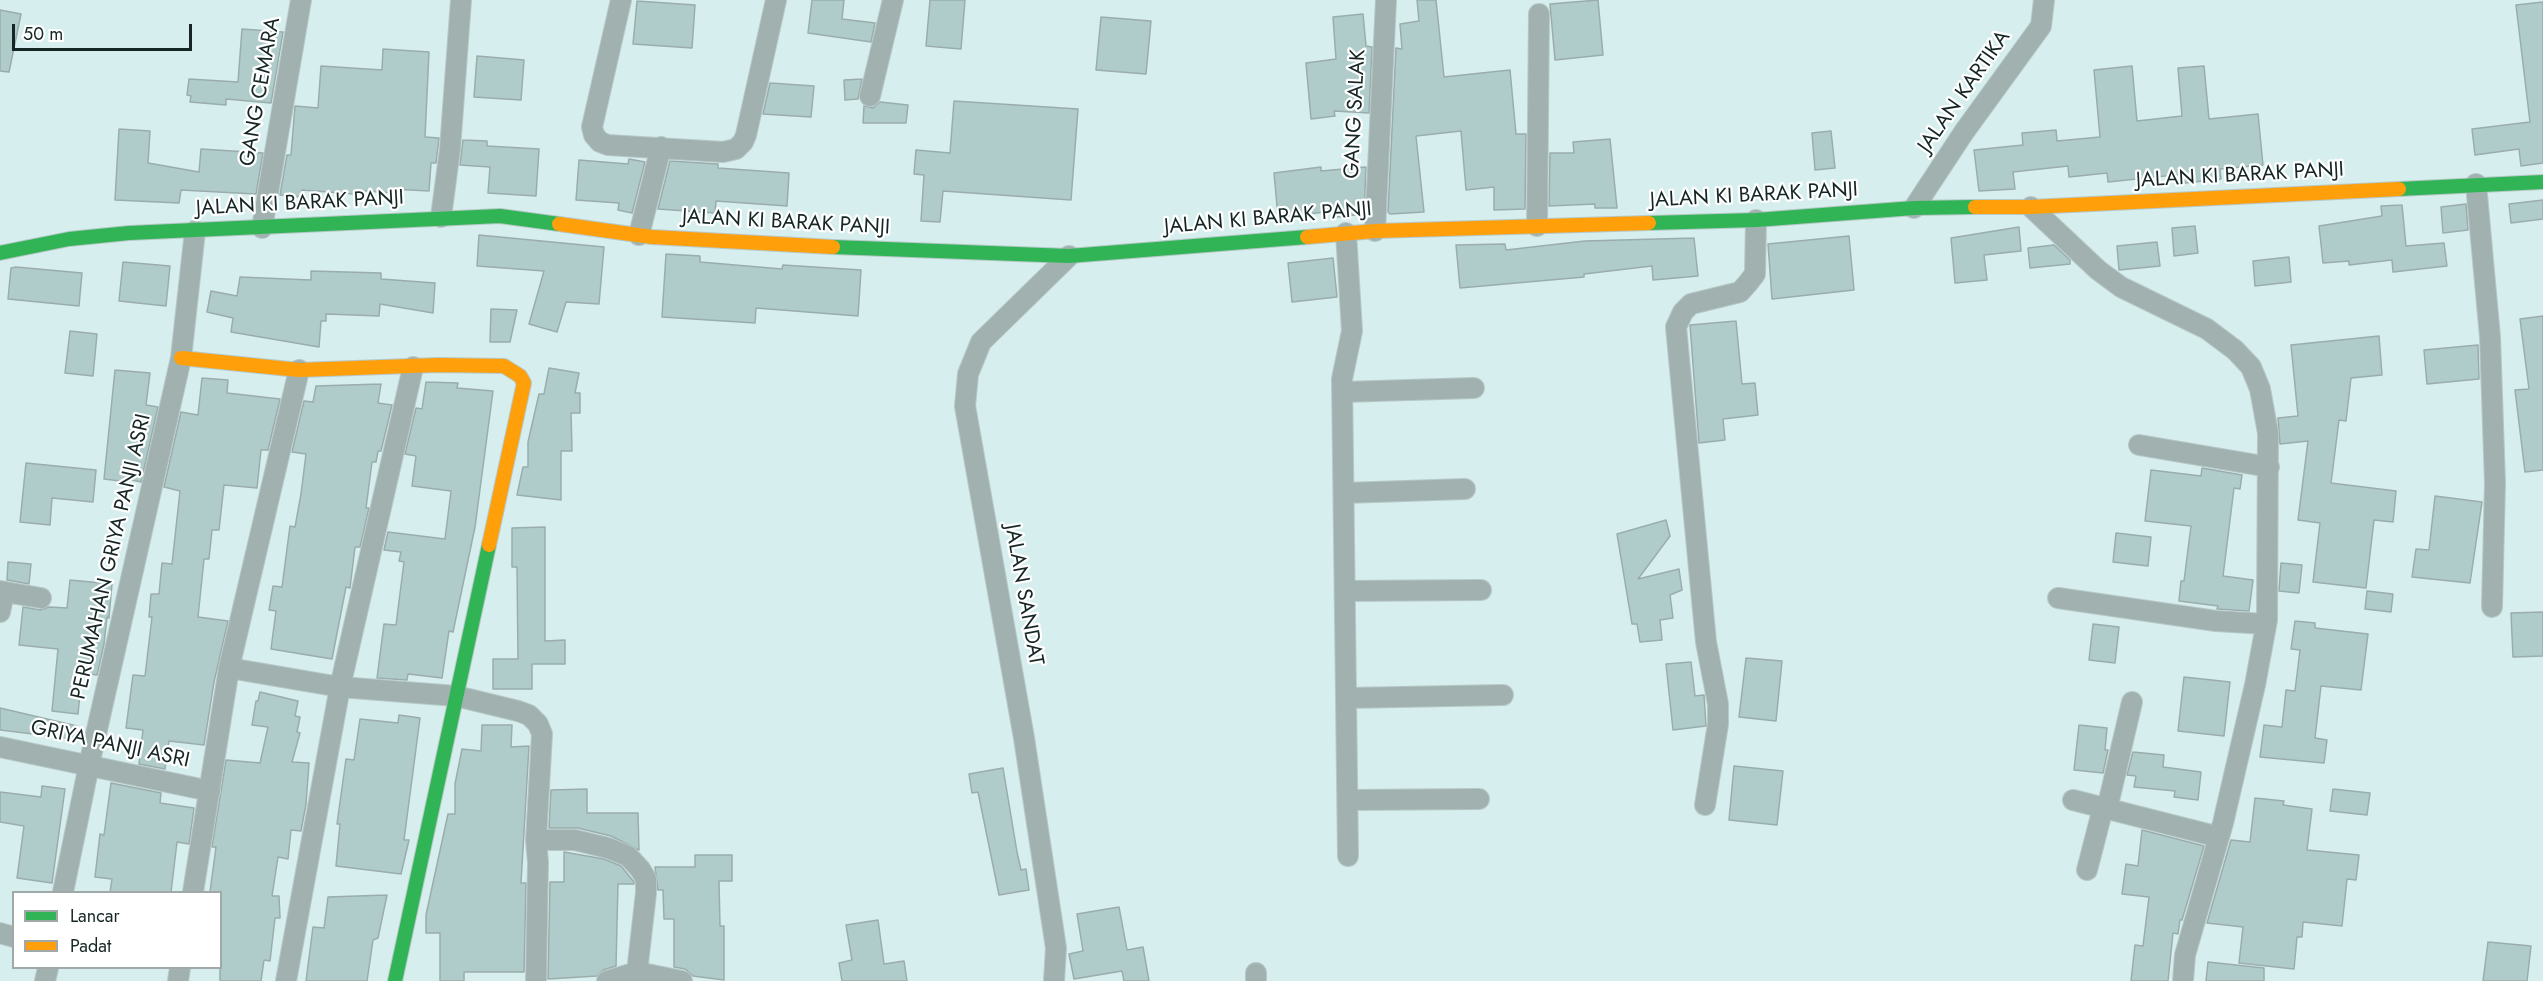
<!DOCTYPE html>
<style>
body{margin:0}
#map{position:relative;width:2543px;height:981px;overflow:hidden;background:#d6eeed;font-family:Jost,sans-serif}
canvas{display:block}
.legend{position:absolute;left:12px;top:891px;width:210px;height:78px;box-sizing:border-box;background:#fff;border:2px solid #a1a8a8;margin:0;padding:8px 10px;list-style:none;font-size:18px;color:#152625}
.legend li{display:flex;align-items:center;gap:12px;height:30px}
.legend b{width:30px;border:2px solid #a1a8a8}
.scale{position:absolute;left:12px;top:24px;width:180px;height:27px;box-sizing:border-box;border:3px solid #152625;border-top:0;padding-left:8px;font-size:18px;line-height:21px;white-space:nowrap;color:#152625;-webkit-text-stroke:4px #fff;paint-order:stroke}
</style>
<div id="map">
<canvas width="2543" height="981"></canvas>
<ul class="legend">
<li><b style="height:8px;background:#30b455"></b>Lancar</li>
<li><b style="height:8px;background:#ff9f0a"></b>Padat</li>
</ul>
<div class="scale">50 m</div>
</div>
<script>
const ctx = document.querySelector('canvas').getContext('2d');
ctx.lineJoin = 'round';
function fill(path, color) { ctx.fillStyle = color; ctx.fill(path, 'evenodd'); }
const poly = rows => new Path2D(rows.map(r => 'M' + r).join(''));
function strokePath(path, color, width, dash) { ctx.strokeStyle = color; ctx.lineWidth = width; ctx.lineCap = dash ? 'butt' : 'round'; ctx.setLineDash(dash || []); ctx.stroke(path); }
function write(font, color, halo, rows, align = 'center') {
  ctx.font = font + ' Jost,sans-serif'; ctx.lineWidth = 4.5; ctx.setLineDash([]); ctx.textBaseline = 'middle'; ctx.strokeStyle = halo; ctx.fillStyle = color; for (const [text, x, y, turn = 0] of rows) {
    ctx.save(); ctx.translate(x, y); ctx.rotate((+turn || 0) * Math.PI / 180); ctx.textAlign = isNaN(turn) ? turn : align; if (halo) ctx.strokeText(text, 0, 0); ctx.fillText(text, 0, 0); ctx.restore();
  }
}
const building = poly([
 [812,0,844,0,842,19,875,23,871,42,808,33,812,0],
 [930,0,965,0,961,49,926,46,930,0],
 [1417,0,1436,0,1444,77,1510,70,1516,134,1526,134,1525,209,1494,210,1494,187,1466,190,1461,131,1416,136,1424,212,1390,214,1388,212,1396,48,1402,49,1400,24,1419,21,1417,0],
 [1598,0,1603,55,1555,60,1550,4,1598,0],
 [637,1,695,5,692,48,633,44,637,1],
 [2543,2,2543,163,2521,166,2519,149,2475,155,2472,129,2530,122,2516,5,2543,2],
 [0,10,21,14,9,72,0,71,0,10],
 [1363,14,1366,46,1372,47,1369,113,1334,111,1335,116,1311,119,1306,63,1336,59,1333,17,1363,14],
 [1101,17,1151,21,1146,74,1096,70,1101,17],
 [242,29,283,32,271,103,226,99,226,105,190,102,191,96,187,95,189,79,238,82,242,29],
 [383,49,429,52,425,137,439,138,436,163,431,163,429,191,391,189,391,193,354,190,354,194,302,190,301,197,280,195,287,155,291,155,295,106,318,108,321,66,382,70,383,49],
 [477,56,524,60,521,100,474,97,477,56],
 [2132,66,2137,121,2182,116,2178,68,2204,66,2209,119,2258,114,2263,165,2220,169,2221,179,2185,183,2184,174,2108,182,2107,173,2069,177,2068,166,2013,172,2015,189,1979,191,1974,150,2023,145,2022,133,2056,130,2057,141,2100,137,2094,70,2132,66],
 [862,79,858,99,845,100,844,80,862,79],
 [770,83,814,86,811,117,763,114,770,83],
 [954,101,1078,109,1071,200,943,191,940,222,921,221,924,175,914,174,916,150,950,153,954,101],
 [880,102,908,105,906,123,863,123,864,106,873,108,880,102],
 [119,129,150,131,148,163,199,172,201,149,263,153,256,194,181,190,179,203,115,200,119,129],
 [1831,131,1835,168,1815,170,1812,133,1831,131],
 [1610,139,1617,208,1595,208,1595,204,1549,206,1550,153,1574,153,1573,142,1610,139],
 [463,140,487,141,487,146,539,149,536,196,488,193,490,167,460,165,463,140],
 [629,159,645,162,632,213,618,210,619,203,576,200,579,160,628,164,629,159],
 [670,161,718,164,718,168,789,173,787,206,716,201,715,213,658,209,670,161],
 [1321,167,1321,171,1366,167,1364,214,1337,217,1336,211,1278,217,1274,173,1321,167],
 [2543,200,2543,219,2511,223,2509,204,2543,200],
 [2466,204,2468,230,2443,233,2441,207,2466,204],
 [2402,205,2406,246,2444,243,2447,266,2393,272,2392,260,2349,265,2349,261,2323,263,2319,226,2382,216,2381,206,2402,205],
 [2195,226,2198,253,2174,256,2172,228,2195,226],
 [2019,227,2021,251,1984,255,1987,280,1955,283,1951,238,2019,227],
 [479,235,604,247,599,304,566,302,557,332,529,324,544,271,477,266,479,235],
 [1849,236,1854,290,1772,299,1768,244,1849,236],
 [1694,238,1698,276,1653,280,1652,266,1584,274,1584,277,1460,288,1456,245,1505,244,1506,250,1585,241,1694,238],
 [2157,242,2160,266,2119,270,2117,246,2157,242],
 [2054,245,2070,260,2070,264,2030,268,2028,248,2054,245],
 [666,254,700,256,700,262,782,269,783,265,861,270,858,316,756,308,755,323,662,317,666,254],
 [2289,257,2291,282,2255,286,2253,261,2289,257],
 [1333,258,1337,297,1292,302,1288,263,1333,258],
 [123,262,170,266,166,306,119,301,123,262],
 [16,267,82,273,79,306,8,299,11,268,16,267],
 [311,271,381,273,381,279,435,283,433,313,380,304,379,316,326,314,326,321,321,321,319,347,231,332,233,318,207,312,211,291,237,296,240,277,311,280,311,271],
 [491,309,517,310,510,342,490,342,491,309],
 [2543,316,2543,470,2525,472,2515,390,2529,389,2520,319,2543,316],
 [1736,321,1742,384,1755,383,1758,415,1723,419,1725,440,1699,443,1690,325,1736,321],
 [70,331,97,334,93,376,65,373,70,331],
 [2379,336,2382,375,2351,378,2346,421,2339,420,2331,483,2396,491,2393,522,2374,520,2366,588,2313,582,2320,523,2298,520,2308,441,2280,444,2278,418,2298,416,2291,345,2379,336],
 [2478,345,2479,379,2427,384,2424,350,2478,345],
 [549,368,579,373,575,393,580,393,580,413,571,413,572,451,561,451,561,500,517,495,523,467,528,467,528,442,539,394,544,394,549,368],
 [115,370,150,373,146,405,158,407,141,482,128,479,128,482,104,479,115,370],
 [202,378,228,380,227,393,280,399,268,450,261,450,257,488,224,485,219,530,212,530,209,559,204,559,198,617,228,621,214,682,204,745,169,741,165,769,139,764,143,730,126,728,133,675,145,676,152,617,149,617,151,594,159,594,162,563,172,564,180,491,164,487,181,412,198,415,202,378],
 [426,382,458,383,457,388,493,391,475,527,453,632,449,631,442,678,408,674,407,680,377,678,384,624,396,625,404,562,399,561,401,552,384,550,388,532,445,539,451,491,412,486,416,456,405,454,416,408,422,409,426,382],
 [381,384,378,403,392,405,381,451,378,451,376,462,372,462,366,508,369,508,360,547,355,547,350,588,346,587,332,659,271,649,276,611,269,610,273,586,282,587,290,526,295,527,301,494,306,454,292,452,304,401,313,402,316,386,381,384],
 [26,463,96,470,93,502,52,498,50,525,20,522,26,463],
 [2202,468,2242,475,2240,489,2234,488,2223,576,2253,580,2249,611,2217,609,2218,606,2179,601,2181,581,2184,581,2191,526,2145,521,2151,470,2201,476,2202,468],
 [2435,496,2482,502,2470,583,2412,577,2416,549,2429,550,2435,496],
 [1666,520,1670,536,1638,579,1679,569,1682,590,1670,595,1673,618,1660,620,1662,640,1640,642,1637,624,1632,624,1617,534,1666,520],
 [545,527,545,641,565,640,565,664,532,664,532,689,493,689,493,659,518,659,517,567,512,567,512,528,545,527],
 [2116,533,2151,537,2148,566,2113,562,2116,533],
 [8,562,31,564,29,584,7,580,8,562],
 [2281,563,2302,565,2299,593,2279,591,2281,563],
 [70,580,112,584,109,618,107,617,104,644,97,675,82,673,78,714,52,711,58,649,19,645,23,607,40,610,49,607,67,608,70,580],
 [2367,591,2393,594,2391,612,2365,609,2367,591],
 [2543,612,2543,656,2513,657,2511,613,2543,612],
 [2295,621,2315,623,2315,628,2368,634,2361,690,2321,686,2315,738,2327,740,2324,763,2260,757,2264,725,2282,727,2286,690,2295,691,2300,650,2291,649,2295,621],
 [2093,624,2119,627,2115,663,2089,660,2093,624],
 [1746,658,1782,661,1776,721,1739,717,1746,658],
 [1691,662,1695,696,1704,695,1706,726,1673,730,1666,664,1691,662],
 [2184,677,2230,682,2224,736,2178,731,2184,677],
 [260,692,298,701,295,716,300,717,297,732,300,733,292,762,309,763,306,804,301,831,291,830,288,859,278,857,272,896,279,896,280,918,275,918,270,961,264,960,261,981,220,981,220,892,210,892,216,847,212,847,226,760,260,763,268,727,252,725,256,701,258,701,260,692],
 [0,708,77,726,75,739,0,730,0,708],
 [399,715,420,718,404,840,409,840,401,874,336,866,340,824,337,824,346,759,354,760,360,719,398,723,399,715],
 [482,725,512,725,511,747,529,746,521,883,526,883,524,972,464,972,464,981,440,981,440,933,426,933,426,915,448,814,455,814,455,784,462,749,481,751,482,725],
 [2079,725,2107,728,2105,750,2108,750,2103,773,2074,770,2079,725],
 [2133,752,2164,755,2163,767,2201,772,2198,800,2174,797,2175,791,2134,787,2136,776,2127,775,2133,752],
 [1734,766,1783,771,1777,825,1729,820,1734,766],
 [1003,768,1017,852,1021,870,1026,869,1029,890,999,895,978,792,972,793,969,774,1003,768],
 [111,783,161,793,160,803,194,808,189,844,177,842,171,892,110,892,112,879,95,877,100,834,104,835,111,783],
 [42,786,65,789,52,883,17,878,24,826,0,822,0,792,41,797,42,786],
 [587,789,587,813,638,813,639,850,611,836,578,828,549,828,551,790,587,789],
 [2333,789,2370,793,2367,815,2330,811,2333,789],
 [2255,798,2284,801,2283,805,2312,809,2307,850,2359,855,2356,880,2347,879,2342,926,2303,922,2302,937,2297,937,2294,969,2239,963,2243,927,2207,923,2231,840,2250,842,2255,798],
 [2142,830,2204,846,2182,920,2180,920,2178,934,2173,933,2168,981,2131,981,2135,945,2143,946,2149,897,2122,894,2126,864,2138,866,2142,830],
 [564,852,604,859,621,866,634,882,634,884,618,884,616,966,603,970,597,976,548,979,550,882,564,882,564,852],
 [695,855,732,855,732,881,719,881,720,926,724,926,724,980,693,976,685,969,674,967,674,919,664,919,663,890,658,890,655,867,695,867,695,855],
 [387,895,378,938,373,940,367,981,306,981,313,927,324,928,328,897,387,895],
 [1119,907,1127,950,1143,947,1149,981,1124,981,1122,971,1074,979,1069,954,1083,951,1077,914,1119,907],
 [878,920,884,964,904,961,907,981,842,981,839,963,852,960,846,925,878,920],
 [2488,942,2531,946,2527,981,2483,981,2488,942],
 [2208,962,2264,968,2264,981,2206,981,2208,962]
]);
fill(building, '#afcccb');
strokePath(building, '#9aadac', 1.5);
const street = poly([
 [621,0,592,127,594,135,600,142,608,145,723,152,736,149,743,142,746,135,776,0],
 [870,96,893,0],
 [2476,184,2490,337,2495,483,2492,607],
 [2031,207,2098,270,2121,287,2207,329,2235,350,2251,367,2260,389,2268,433,2267,620,2255,685,2223,823,2185,955,2183,981],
 [1914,208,1964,132,2041,26,2044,0],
 [441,217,450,149,461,0],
 [1537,226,1539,14],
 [262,228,301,0],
 [1375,231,1386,0],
 [1346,233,1352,331,1342,379,1348,856],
 [639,235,661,147],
 [1343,392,1474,388],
 [2139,445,2269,467],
 [1344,493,1465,489],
 [0,591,41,598],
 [1345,591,1481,590],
 [2058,598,2216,621,2266,624],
 [0,612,4,592],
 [229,668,340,687,456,696,518,711,529,715,538,724,542,734,536,840,538,862,536,981],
 [1347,698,1503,695],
 [0,747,210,791],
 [1348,800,1479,799],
 [2073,800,2219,837],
 [1705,805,1718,724,1718,704,1706,642,1676,327,1683,312,1691,304,1740,292,1748,283,1755,274,1756,220],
 [2107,809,2132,702],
 [536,840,575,840,608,848,628,856,640,869,646,879,646,893,637,972],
 [2087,870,2103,808],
 [63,892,89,765,181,358,195,231],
 [193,892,229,668,299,370],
 [0,933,14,937],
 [1256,973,1256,981],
 [45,981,48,968],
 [178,981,180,968],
 [286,981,340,687,413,367],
 [607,981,637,972,682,981],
 [1054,981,1056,948,1024,738,965,406,968,374,981,342,1069,256]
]);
const fast = poly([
 [2399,189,2543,182],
 [1649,223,1756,220,1914,208,1975,207],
 [833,247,1069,256,1307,237],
 [0,253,69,239,129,233,500,216,559,224],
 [395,981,489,545]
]);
const slow = poly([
 [1975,207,2031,207,2399,189],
 [559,224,652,237,833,247],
 [1307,237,1375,231,1649,223],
 [181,358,299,370,438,365,504,366,520,376,524,383,489,545]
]);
strokePath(street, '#b6c8c7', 22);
strokePath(fast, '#b6c8c7', 16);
strokePath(slow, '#b6c8c7', 16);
strokePath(street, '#a0b1b0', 20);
strokePath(fast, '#30b455', 14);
strokePath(slow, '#ff9f0a', 14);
write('21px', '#152625', '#fff', [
 ["GANG CEMARA",261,92,-80],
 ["JALAN KARTIKA",1965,92,-55],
 ["GANG SALAK",1356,114,-87],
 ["JALAN KI BARAK PANJI",2240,176,-3],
 ["JALAN KI BARAK PANJI",1754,196,-3],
 ["JALAN KI BARAK PANJI",300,204,-3],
 ["JALAN KI BARAK PANJI",1268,219,-5],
 ["JALAN KI BARAK PANJI",786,223,3],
 ["PERUMAHAN GRIYA PANJI ASRI",112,557,-77],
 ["JALAN SANDAT",1023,595,80],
 ["GRIYA PANJI ASRI",110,745,12]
]);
</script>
